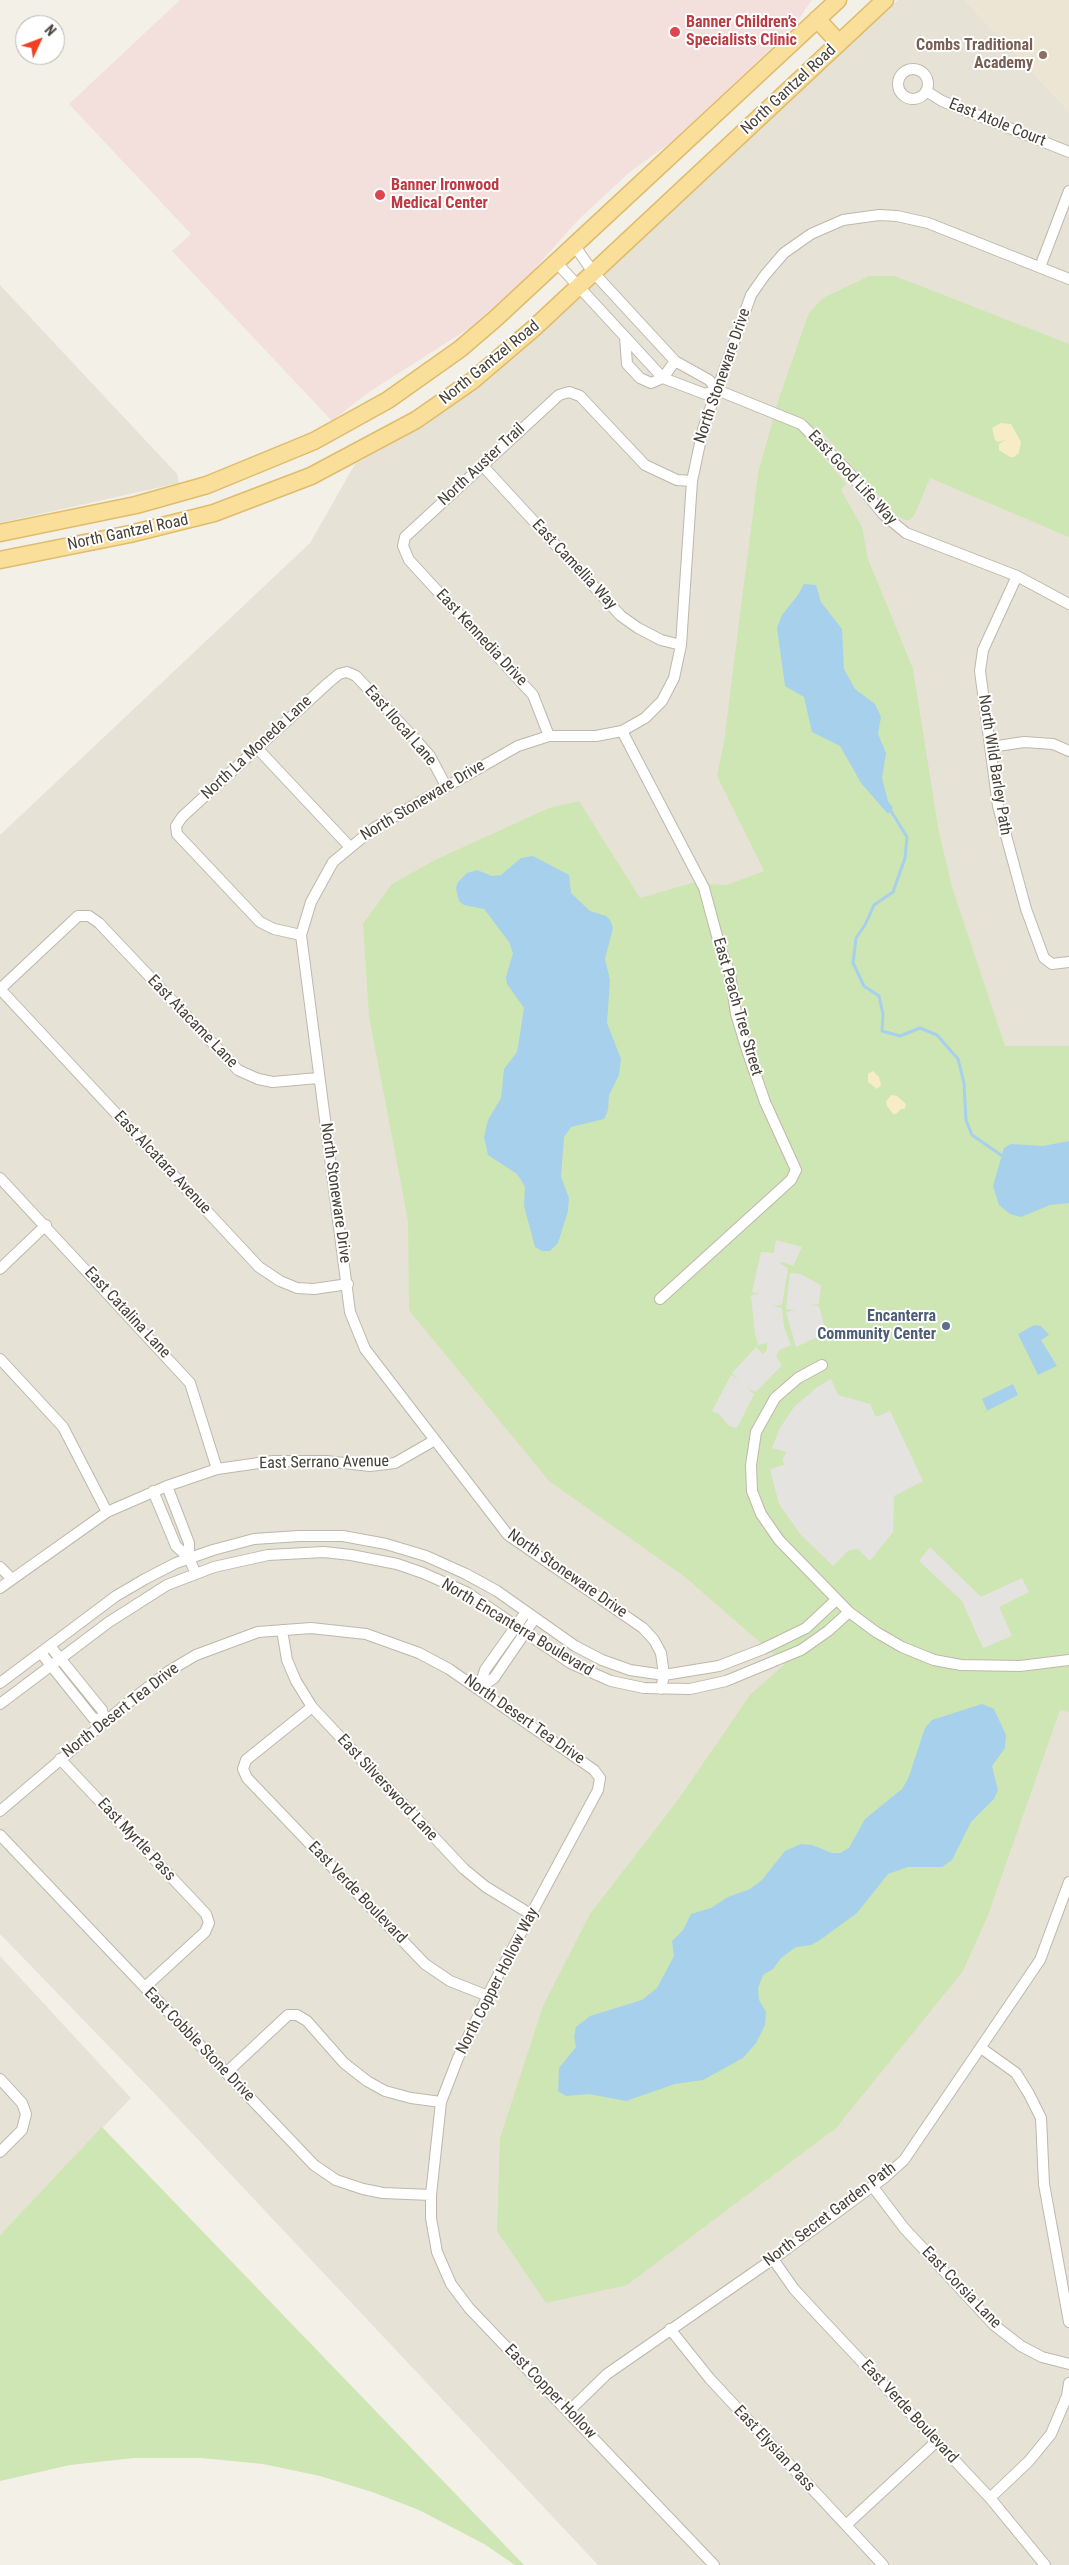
<!DOCTYPE html>
<meta charset="utf-8">
<style>
body{margin:0}
#map{position:relative;width:1069px;height:2565px;overflow:hidden;background:#f3f0e8;font-family:"Roboto Condensed",sans-serif}
canvas{display:block}
.north{position:absolute;left:15px;top:15px;width:50px;height:50px;box-sizing:border-box;background:#fff;border:1px solid #b5b3af;border-radius:50%;rotate:47deg;font-size:14px;font-weight:700;line-height:20px;text-align:center;color:#464037}
.north::after{content:'';display:block;margin:auto;width:18px;height:22px;background:#f04222;clip-path:polygon(50% 0,100% 100%,50% 72%,0 100%)}
</style>
<div id="map">
<canvas width="1069" height="2565"></canvas>
<div class="north">N</div>
</div>
<script>
const ctx = document.querySelector('canvas').getContext('2d');
ctx.lineJoin = 'round';
function fill(path, color) { ctx.fillStyle = color; ctx.fill(path, 'evenodd'); }
const poly = rows => new Path2D(rows.map(r => 'M' + r).join(''));
function strokePath(path, color, width, dash) { ctx.strokeStyle = color; ctx.lineWidth = width; ctx.lineCap = dash ? 'butt' : 'round'; ctx.setLineDash(dash || []); ctx.stroke(path); }
function write(font, color, halo, rows, align = 'center') {
  ctx.font = font + ' "Roboto Condensed",sans-serif'; ctx.lineWidth = 4; ctx.setLineDash([]); ctx.textBaseline = 'middle'; ctx.strokeStyle = halo; ctx.fillStyle = color; for (const [text, x, y, turn = 0] of rows) {
    ctx.save(); ctx.translate(x, y); ctx.rotate((+turn || 0) * Math.PI / 180); ctx.textAlign = isNaN(turn) ? turn : align; if (halo) ctx.strokeText(text, 0, 0); ctx.fillText(text, 0, 0); ctx.restore();
  }
}
fill(poly([
 [898,0,965,0,1069,111,1069,2565,598,2565,157,2096,0,1934,0,835,310,543,355,464,419,429,493,376],
 [0,285,177,474,179,483,0,523],
 [0,1956,131,2098,0,2235]
]), '#e7e2d6');
fill(poly([
 [965,0,1069,0,1069,111]
]), '#ece5d3');
fill(poly([
 [180,0,812,0,791,30,670,143,631,171,579,219,531,273,471,327,369,392,332,421,172,251,191,234,69,104]
]), '#f3dfdc');
fill(poly([
 [869,276,895,276,1069,344,1069,537,930,478,915,514,910,520,905,520,896,515,819,429,810,441,846,484,841,490,862,527,868,559,913,669,938,827,952,887,1005,1046,1069,1046,1069,1712,1060,1710,988,1915,963,1971,836,2128,627,2285,546,2303,497,2231,500,2138,543,2006,590,1914,678,1800,750,1695,785,1664,685,1577,549,1481,409,1310,408,1221,369,1016,363,924,392,884,437,859,549,808,579,801,640,898,692,883,727,885,764,871,717,776,724,742,758,473,779,398,809,313,823,298],
 [102,2127,524,2565,515,2565,484,2544,419,2510,372,2492,320,2476,263,2464,201,2458,134,2458,70,2465,0,2481,0,2235]
]), '#cee6b3');
fill(poly([
 [1001,423,1011,424,1021,442,1019,453,1014,457,1010,457,999,450,999,444,1005,440,998,442,995,440,992,428],
 [873,1071,879,1077,881,1085,877,1089,868,1082,868,1074],
 [891,1095,897,1096,906,1104,905,1109,901,1109,896,1114,893,1114,887,1106,886,1102]
]), '#f6ecc6');
fill(poly([
 [776,1240,802,1247,793,1266,783,1262,779,1263,788,1268,782,1305,772,1306,782,1308,784,1327,791,1345,779,1350,776,1357,782,1365,756,1392,747,1388,754,1394,737,1428,729,1426,719,1414,712,1411,731,1375,739,1380,732,1373,756,1347,763,1354,767,1350,767,1343,758,1345,755,1334,751,1295,759,1294,752,1292,761,1252,774,1253],
 [790,1273,800,1274,821,1285,819,1304,811,1305,819,1306,826,1333,796,1347,786,1312,796,1310,786,1309],
 [831,1379,838,1395,870,1404,876,1417,890,1411,923,1481,894,1496,893,1532,870,1561,858,1549,849,1550,833,1566,801,1535,779,1504,770,1469,784,1465,783,1459,786,1452,772,1448,780,1428,794,1407,816,1388],
 [930,1547,981,1597,1022,1578,1029,1592,999,1607,1012,1636,983,1648,962,1601,919,1561]
]), '#e5e3e0');
fill(poly([
 [804,584,816,585,821,602,842,629,844,669,855,689,875,704,881,717,878,734,886,753,882,778,888,801,893,808,888,814,861,783,840,746,812,732,804,697,785,686,777,628,782,615,798,595],
 [533,856,569,875,571,893,590,911,606,916,610,920,613,928,605,959,610,980,607,1023,621,1059,619,1075,609,1095,608,1110,604,1119,571,1127,564,1137,561,1177,569,1198,568,1211,558,1243,550,1251,542,1251,535,1247,524,1206,525,1187,521,1180,517,1174,488,1155,484,1137,488,1120,501,1098,504,1069,517,1052,520,1034,524,1008,507,984,506,977,513,953,509,942,488,914,484,909,464,905,459,901,456,888,458,882,467,873,477,870,492,876,501,875,521,858],
 [1069,1141,1069,1203,1050,1205,1021,1217,1010,1214,999,1205,993,1186,1004,1148,1011,1144,1043,1146],
 [1034,1325,1041,1326,1049,1335,1041,1340,1057,1366,1038,1375,1018,1334],
 [1013,1384,1018,1395,983,1413,987,1410,982,1399],
 [982,1704,994,1709,1006,1735,1005,1748,992,1766,998,1790,994,1799,971,1822,952,1860,942,1867,908,1867,888,1874,857,1913,820,1940,811,1945,796,1947,781,1958,773,1969,763,1975,758,1988,759,2000,766,2012,765,2025,756,2043,743,2058,703,2080,675,2084,626,2101,589,2094,566,2096,558,2091,559,2068,576,2047,574,2037,576,2027,590,2016,642,2000,657,1988,674,1956,672,1941,683,1930,691,1914,711,1908,728,1897,750,1889,762,1880,785,1851,801,1844,812,1845,832,1853,840,1853,849,1848,865,1819,902,1789,908,1779,925,1728,932,1720]
]), '#a7d0ed');
strokePath(poly([
 [891,811,907,837,905,858,893,892,874,905,865,925,856,938,853,963,864,986,879,996,883,1014,882,1031,900,1036,920,1028,937,1035,958,1059,964,1083,966,1120,972,1135,1001,1155]
]), '#a7d0ed', 3);
const minor = poly([
 '898 84a15 15 0 1 1 30 0a15 15 0 1 1-30 0Z',
 [926,91,942,101,1069,152],
 [574,245,593,272,675,361,709,380,717,390,801,424,847,470,883,514,906,533,1017,576,1069,604],
 [556,262,663,378,705,394,717,390],
 [1040,267,1069,191],
 [625,337,627,364,640,378,651,383,663,378,675,361],
 [482,465,621,616,638,628,661,640,681,645],
 [1017,576,983,650,980,671,998,806,1026,909,1044,958,1052,964,1069,962],
 [622,731,704,888,720,947,730,974,736,1014,747,1050,765,1102,796,1170,791,1180,660,1299],
 [549,736,533,695,409,560,403,546,405,537,559,395,569,392,580,396,645,465,677,480,692,481],
 [991,747,1024,742,1053,744,1069,751],
 [257,748,349,846],
 [301,935,274,929,260,922,177,834,176,826,182,817,327,684,339,674,347,672,356,676,416,740,430,756,446,786],
 [318,1078,273,1082,258,1079,238,1070,99,923,89,916,78,916,0,989,259,1267,280,1281,297,1288,314,1289,348,1284],
 [0,1178,190,1383,217,1469],
 [0,1269,46,1225],
 [0,1359,63,1427,107,1512],
 [822,1365,798,1378,775,1398,756,1432,751,1465,752,1491,761,1514,779,1540,849,1612,876,1632,902,1647,934,1660,961,1665,1020,1666,1069,1660],
 [167,1486,189,1543,189,1558],
 [153,1491,176,1546,189,1558,195,1572],
 [0,1567,12,1579],
 [0,1588,107,1512,167,1486,217,1469,273,1461,326,1461,370,1466,395,1463,435,1440],
 [282,1630,287,1660,296,1681,312,1707,464,1869,486,1887,532,1915],
 [50,1646,102,1710,105,1722],
 [41,1653,93,1718,105,1722],
 [0,1683,116,1596,145,1579,176,1563,213,1550,254,1539,299,1536,343,1536,386,1544,426,1556,466,1574,497,1591,575,1646,602,1660,630,1670,664,1675,719,1666,763,1649,806,1628,836,1600],
 [479,1688,494,1678,535,1618],
 [479,1688,485,1670,526,1612],
 [661,1689,664,1675,661,1653,654,1640,643,1628,508,1535,365,1349,350,1312,301,935,311,902,333,862,374,828,518,746,549,736,596,736,622,731,645,718,662,701,674,678,681,645,692,481,703,429,751,295,765,275,784,253,811,234,843,220,879,215,897,216,928,223,1069,279],
 [0,1704,109,1622,167,1585,214,1567,268,1555,324,1552,351,1555,397,1564,423,1573,466,1592,572,1664,611,1681,644,1688,690,1689,726,1681,801,1650,828,1631,849,1612],
 [312,1707,246,1760,243,1769,247,1778,425,1964,450,1981,488,1996],
 [60,1759,206,1914,209,1923,205,1932,145,1987],
 [0,1811,125,1705,169,1671,196,1655,258,1632,311,1628,366,1634,419,1653,449,1669,594,1770,600,1778,598,1790,494,1983,458,2058,441,2102,431,2195,431,2218,437,2252,451,2284,469,2308,714,2565],
 [0,1835,314,2165,336,2180,363,2189,383,2193,431,2195],
 [981,2048,1016,2073,1029,2094,1041,2118,1044,2184,1069,2322],
 [226,2073,288,2015,297,2015,307,2021,344,2063,367,2081,385,2091,411,2098,441,2102],
 [0,2079,22,2103,26,2114,22,2130,0,2152],
 [873,2187,904,2228,994,2325,1021,2346,1042,2357,1069,2364],
 [773,2259,794,2289,817,2314,990,2498,1045,2565],
 [670,2329,710,2379,883,2565],
 [569,2411,607,2374,773,2259,884,2178,904,2160,1040,1960,1069,1882],
 [990,2498,1029,2461,1051,2434,1067,2396,1069,2383],
 [846,2525,937,2441]
]);
const primary = poly([
 [817,19,839,43],
 [0,533,136,505,207,485,314,441,388,400,460,349,495,319,838,0],
 [0,560,130,534,214,513,311,476,416,420,472,381,533,329,885,0]
]);
strokePath(minor, '#beb8ab', 12);
strokePath(primary, '#debc6b', 19);
strokePath(minor, '#fff', 10);
strokePath(primary, '#fadf9b', 16);
for (const [x, y, r, color] of [
 [675,32,6,"#e0444e"],
 [1043,55,5,"#8d6e63"],
 [380,195,6,"#e0444e"],
 [946,1326,5,"#5c6f8a"]
]) { const dot = new Path2D(); dot.arc(x, y, r, 0, 2 * Math.PI); ctx.fillStyle = color; ctx.fill(dot); strokePath(dot, '#fff', 2); }
write('bold 16px', '#be3a42', '#fff', [
 ["Banner Children’s",686,23],
 ["Specialists Clinic",686,41],
 ["Banner Ironwood",391,186],
 ["Medical Center",391,204]
], 'left');
write('bold 16px', '#785e54', '#fff', [
 ["Combs Traditional",1033,46],
 ["Academy",1033,64]
], 'right');
write('16px', '#464037', '#fff', [
 ["North Gantzel Road",789,90,-43],
 ["East Atole Court",997,123,22],
 ["North Gantzel Road",490,363,-39],
 ["North Stoneware Drive",723,376,-71],
 ["North Auster Trail",482,465,-43],
 ["East Good Life Way",852,478,47],
 ["North Gantzel Road",128,533,-12],
 ["East Camellia Way",574,565,47],
 ["East Kennedia Drive",481,638,47],
 ["East Ilocal Lane",400,726,49],
 ["North La Moneda Lane",257,748,-43],
 ["North Wild Barley Path",994,765,81],
 ["North Stoneware Drive",423,801,-31],
 ["East Peach Tree Street",737,1007,74],
 ["East Atacame Lane",192,1022,46],
 ["East Alcatara Avenue",162,1163,47],
 ["North Stoneware Drive",335,1193,82],
 ["East Catalina Lane",127,1313,47],
 ["East Serrano Avenue",324,1463,-1],
 ["North Stoneware Drive",567,1574,35],
 ["North Encanterra Boulevard",517,1628,31],
 ["North Desert Tea Drive",121,1711,-38],
 ["North Desert Tea Drive",524,1720,35],
 ["East Silversword Lane",387,1788,47],
 ["East Myrtle Pass",136,1840,47],
 ["East Verde Boulevard",357,1893,46],
 ["North Copper Hollow Way",498,1981,-63],
 ["East Cobble Stone Drive",199,2045,46],
 ["North Secret Garden Path",830,2215,-37],
 ["East Corsia Lane",961,2288,46],
 ["East Copper Hollow",550,2392,46],
 ["East Verde Boulevard",909,2412,47],
 ["East Elysian Pass",774,2449,47]
]);
write('bold 16px', '#4e5e75', '#fff', [
 ["Encanterra",936,1317],
 ["Community Center",936,1335]
], 'right');
</script>
